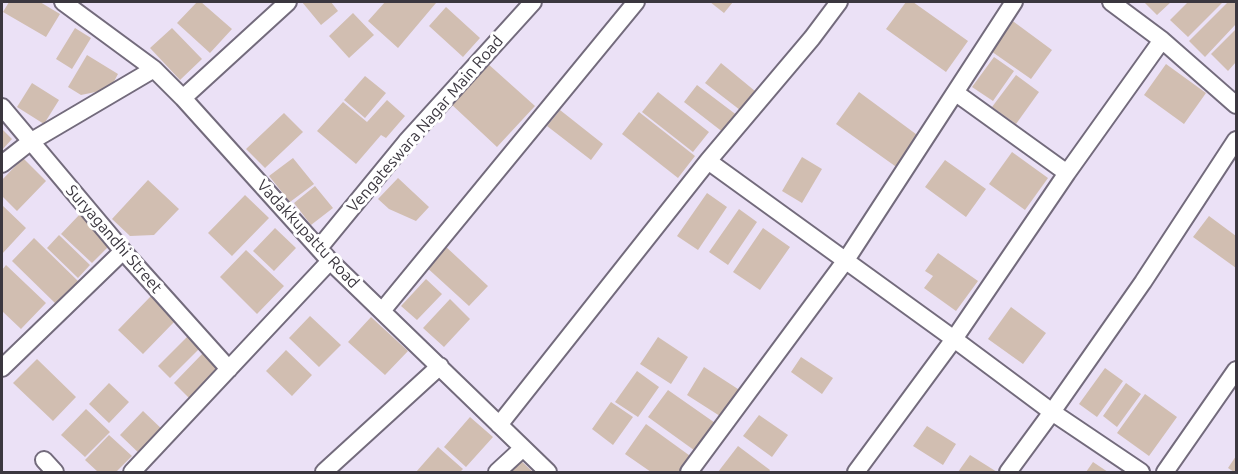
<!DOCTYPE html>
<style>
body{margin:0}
#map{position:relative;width:1238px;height:474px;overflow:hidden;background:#ebe1f6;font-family:Ubuntu,sans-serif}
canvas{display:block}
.frame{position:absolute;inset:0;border:3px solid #3b373f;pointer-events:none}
</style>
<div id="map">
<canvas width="1238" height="474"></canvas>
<div class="frame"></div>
</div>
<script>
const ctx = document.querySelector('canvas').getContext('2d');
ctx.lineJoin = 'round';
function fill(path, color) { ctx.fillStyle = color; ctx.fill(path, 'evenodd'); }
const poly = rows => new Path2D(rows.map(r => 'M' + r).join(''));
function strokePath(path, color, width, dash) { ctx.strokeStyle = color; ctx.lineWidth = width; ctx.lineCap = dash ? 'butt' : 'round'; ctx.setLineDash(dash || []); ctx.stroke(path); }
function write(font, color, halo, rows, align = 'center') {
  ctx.font = font + ' Ubuntu,sans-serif'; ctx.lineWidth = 6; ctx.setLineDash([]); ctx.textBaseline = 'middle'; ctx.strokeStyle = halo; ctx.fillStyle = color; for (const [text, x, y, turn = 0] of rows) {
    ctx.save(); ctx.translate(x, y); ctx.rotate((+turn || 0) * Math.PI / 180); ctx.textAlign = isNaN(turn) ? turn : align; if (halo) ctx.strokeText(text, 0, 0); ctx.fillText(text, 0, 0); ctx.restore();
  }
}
fill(poly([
 [9,2,40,2,60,14,46,37,3,12],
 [197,2,201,2,232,29,210,53,177,23],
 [302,2,331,2,338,11,321,25],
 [385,2,434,2,436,3,398,48,368,21],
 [710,2,733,2,724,13],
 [906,2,913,2,968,41,946,72,886,29],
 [1144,2,1171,2,1157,15],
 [1188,2,1223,2,1188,37,1170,20],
 [1228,2,1236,2,1236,24,1205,57,1189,41],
 [446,7,480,38,463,57,429,26],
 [353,13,374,35,349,58,329,36],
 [1010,19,1052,50,1031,79,988,49],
 [75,28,91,38,72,69,56,59],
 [172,28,202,59,180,80,150,48],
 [1236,29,1236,62,1228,71,1211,54],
 [87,55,118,74,110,89,81,95,68,87],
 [994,57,1014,71,993,101,972,87],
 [487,63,535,106,497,147,450,103],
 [721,63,755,91,740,110,705,83],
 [1166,64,1206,93,1184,124,1144,95],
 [1016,75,1039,92,1016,124,992,107],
 [365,76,386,93,365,118,344,100],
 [32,83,59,100,44,124,17,107],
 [697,85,738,116,724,133,684,102],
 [658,92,709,132,693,152,642,112],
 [859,92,924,140,902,171,836,124],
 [387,100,405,116,386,138,381,135,356,164,317,131,343,102,367,122],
 [560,110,603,144,591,160,547,126],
 [639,112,695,156,678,178,622,134],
 [284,113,303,132,265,168,246,149],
 [2,129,12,139,2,150],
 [1012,152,1048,178,1025,210,989,184],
 [802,157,822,169,802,203,782,191],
 [23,158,46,181,17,211,2,196,2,180],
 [293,158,314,184,290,202,269,176],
 [945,160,986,189,966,217,925,187],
 [398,178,429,207,416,221,389,209,378,199],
 [148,180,179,209,154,235,130,236,112,219],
 [315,186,333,208,311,225,294,203],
 [707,193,727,207,698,250,677,236],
 [245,195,269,218,232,256,208,233],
 [2,205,26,228,2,254],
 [739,209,757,222,728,265,709,252],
 [80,214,111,244,92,263,61,234],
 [1209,216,1236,236,1236,268,1193,237],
 [275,228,296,248,274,271,253,251],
 [763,228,790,247,760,290,733,272],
 [59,235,90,265,78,278,47,248],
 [34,238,80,283,58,306,12,261],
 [444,245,488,286,469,306,424,265],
 [246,250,284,286,257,314,220,277],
 [938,253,978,281,956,311,924,288,933,276,925,271],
 [6,265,46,303,21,329,2,311,2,270],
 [426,279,442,294,417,320,401,306],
 [151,296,176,320,143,354,118,330],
 [450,299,470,319,444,347,423,328],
 [1011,307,1046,333,1023,364,988,339],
 [310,316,341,345,319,367,289,338],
 [371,317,408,351,385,375,348,342],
 [189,335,201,347,170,378,158,366],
 [658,337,688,357,671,384,640,364],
 [286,350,312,375,292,396,266,371],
 [204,352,224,372,194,403,174,383],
 [801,357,833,378,822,394,791,372],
 [37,359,76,397,53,421,13,383],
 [704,367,741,391,723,418,687,395],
 [1105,368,1123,381,1097,417,1079,404],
 [637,371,659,387,638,417,615,402],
 [109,383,129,402,109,423,89,404],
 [1126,383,1141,394,1117,427,1103,416],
 [668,390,718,425,698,453,648,417],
 [1145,394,1177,417,1149,456,1117,433],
 [611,402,633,417,613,445,592,429],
 [86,409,110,432,85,457,61,435],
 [143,411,166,433,143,457,120,435],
 [759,415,788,435,772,457,743,436],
 [470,417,493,437,466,467,444,447],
 [646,424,693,458,683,472,651,472,625,454],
 [927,426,956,444,943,465,913,446],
 [109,435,132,456,116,472,98,472,85,460],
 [738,446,770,470,769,472,718,472],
 [438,447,463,469,460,472,416,472],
 [970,455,997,472,958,472],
 [1236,456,1236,472,1234,472,1228,468],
 [518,458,533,472,505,472],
 [1093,462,1108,472,1086,472]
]), '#d1beb1');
const minor = poly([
 [63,2,154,69,183,98,330,261,548,472],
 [1111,2,1162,40,1236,105],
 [956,93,1067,173],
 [183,98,288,2],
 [2,107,123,251,229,369],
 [708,161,954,339,1052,412,1008,472],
 [2,164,30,142,154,69],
 [319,248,406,142,533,2],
 [382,311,636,2],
 [2,368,123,251],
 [499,425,708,161,812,38,839,2],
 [44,460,55,472],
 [132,472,330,261],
 [324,472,440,366],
 [497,472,523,448],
 [689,472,846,260,1014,2],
 [856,472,954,339,1067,173,1162,40],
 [1141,472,1052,412,1143,282,1236,140],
 [1165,472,1236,370]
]);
strokePath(minor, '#736b7c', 20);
strokePath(minor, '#fff', 16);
write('16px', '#3b373f', '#fff', [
 ["Vengateswara Nagar Main Road",425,124,-49],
 ["Vadakkupattu Road",308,234,47],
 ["Suryagandhi Street",114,239,49]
]);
</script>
